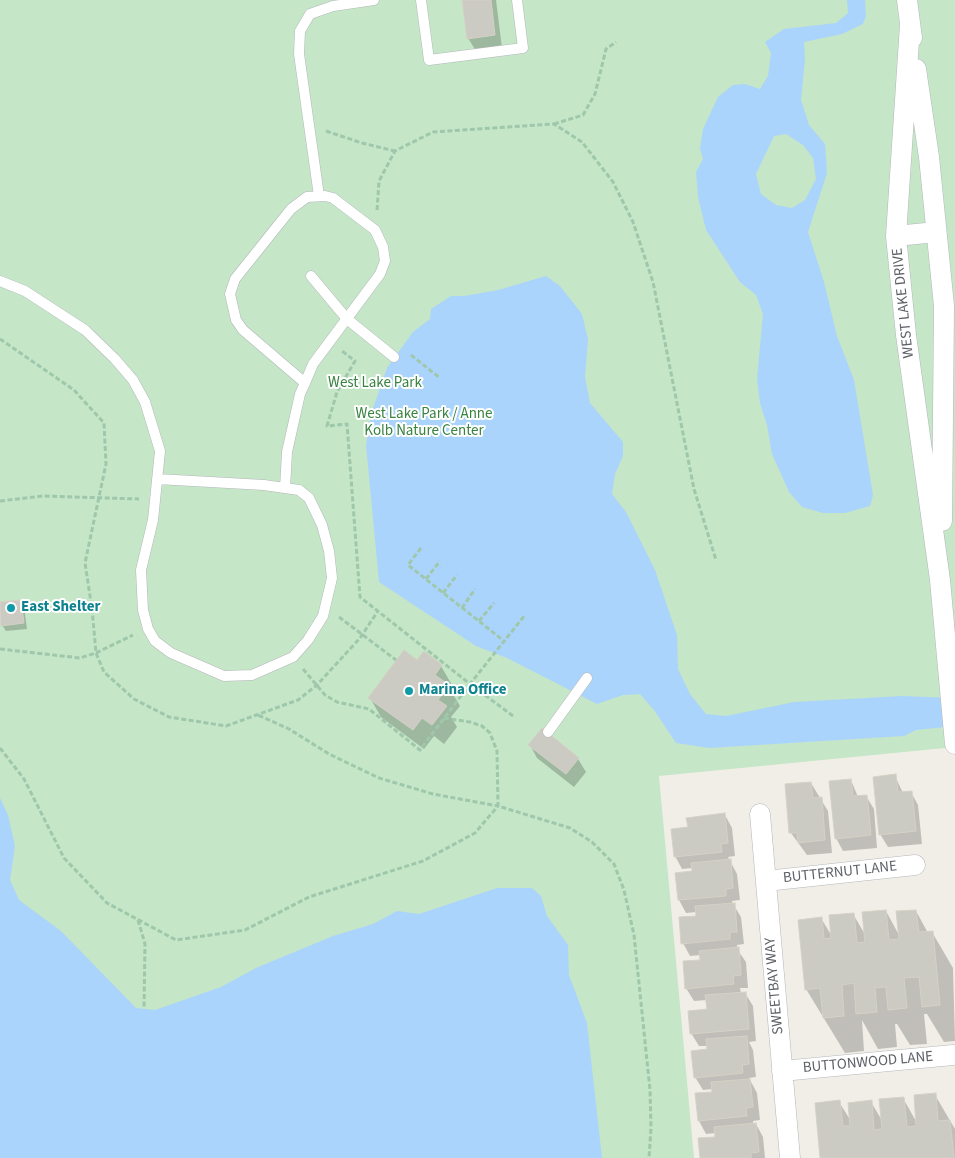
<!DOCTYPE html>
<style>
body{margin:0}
canvas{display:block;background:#f0eee7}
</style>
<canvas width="955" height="1158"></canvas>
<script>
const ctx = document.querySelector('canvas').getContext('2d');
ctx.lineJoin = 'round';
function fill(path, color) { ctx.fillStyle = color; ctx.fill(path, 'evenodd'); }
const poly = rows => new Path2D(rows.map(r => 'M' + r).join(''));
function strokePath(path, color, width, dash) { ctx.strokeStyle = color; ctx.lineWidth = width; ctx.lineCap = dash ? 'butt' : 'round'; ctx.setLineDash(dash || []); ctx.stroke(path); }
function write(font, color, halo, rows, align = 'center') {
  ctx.font = font + ' "Source Sans 3",sans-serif'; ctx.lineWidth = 4; ctx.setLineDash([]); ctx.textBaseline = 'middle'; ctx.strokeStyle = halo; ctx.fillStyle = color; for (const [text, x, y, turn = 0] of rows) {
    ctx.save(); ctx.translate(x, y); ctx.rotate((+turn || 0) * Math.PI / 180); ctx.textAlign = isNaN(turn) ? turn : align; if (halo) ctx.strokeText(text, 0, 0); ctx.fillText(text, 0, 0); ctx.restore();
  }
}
fill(poly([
 [0,0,955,0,955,747,659,776,694,1158,0,1158]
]), '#c5e6c7');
fill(poly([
 [847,0,865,0,866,16,863,24,842,34,804,42,805,59,801,100,809,125,825,144,827,173,808,232,824,282,837,336,854,380,873,495,870,506,845,513,823,513,802,507,789,492,772,454,767,425,760,403,757,379,763,314,756,295,740,282,706,230,698,197,696,172,703,159,700,148,703,129,718,97,733,85,745,84,760,89,768,76,771,53,765,42,784,29,836,23,848,13],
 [786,134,803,145,813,158,816,179,805,200,792,208,776,205,761,194,756,174,774,136],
 [546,276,560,286,582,314,588,339,585,377,590,403,623,442,623,456,615,474,612,494,626,512,655,570,677,635,678,669,690,694,706,714,726,716,794,702,902,696,955,698,955,726,916,730,904,736,709,748,676,743,654,710,640,694,623,695,597,704,507,658,476,646,379,582,366,445,371,414,387,368,413,332,430,319,431,309,451,296,464,296,498,290],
 [0,798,8,815,15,846,10,880,19,900,61,931,136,1008,155,1010,221,987,256,968,333,936,373,924,397,911,419,914,497,888,532,888,541,896,547,916,568,945,569,975,587,1023,602,1158,0,1158]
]), '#abd4fc');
fill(poly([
 [463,0,496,0,502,48,476,51,468,38],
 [20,601,24,607,27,629,6,631,2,625],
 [418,662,441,666,452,685,450,689,460,706,451,717,457,727,444,744,434,736,424,749,381,717,370,698],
 [530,745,578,759,586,772,574,787,537,758],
 [895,776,903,793,911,792,918,805,922,844,888,847,880,834],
 [851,780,858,797,866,796,874,809,877,848,843,851,836,838],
 [811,783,828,811,832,853,807,855,791,833],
 [725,815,732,828,735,856,728,857,737,874,740,900,732,901,733,904,741,917,744,944,737,945,737,949,746,962,748,988,740,988,741,993,745,993,753,1006,756,1041,749,1042,753,1050,756,1077,749,1078,757,1093,760,1120,753,1121,753,1124,756,1124,763,1137,765,1158,701,1158,716,1138,716,1133,706,1134,699,1121,697,1095,713,1093,713,1089,703,1090,695,1077,709,1050,708,1046,699,1046,691,1033,708,1010,707,1000,694,1001,686,988,701,961,701,955,690,956,683,943,697,917,697,912,686,913,679,900,677,874,693,872,693,868,682,869,675,856,689,828],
 [886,911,899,935,916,911,928,933,932,932,953,968,955,1041,944,1042,927,1014,924,1014,927,1044,910,1045,897,1024,895,1024,897,1047,878,1049,862,1020,864,1051,845,1053,806,989,821,918,833,938,853,914,866,936],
 [935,1095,955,1129,955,1158,821,1158,839,1102,851,1121,871,1102,883,1122,903,1098,917,1123]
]), '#0003');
const building = poly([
 [462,0,491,0,495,35,467,39,462,0],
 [21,600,24,623,1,626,0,602,21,600],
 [404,650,417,660,424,651,442,665,435,675,449,685,438,700,447,706,432,725,422,718,413,730,368,698,404,650],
 [542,728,579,758,566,774,528,745,542,728],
 [896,774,898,792,912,791,916,831,879,835,873,777,896,774],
 [851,779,853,796,867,795,871,835,835,839,829,781,851,779],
 [811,782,813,798,822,797,825,840,798,843,797,833,789,833,785,784,811,782],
 [725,813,728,843,721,844,722,852,674,857,671,829,688,827,686,818,725,813],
 [731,859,733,888,726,889,726,896,678,900,675,873,692,871,691,863,731,859],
 [735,903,737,932,730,932,730,939,681,944,679,917,696,916,695,906,735,903],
 [886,910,889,940,899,939,896,911,916,910,919,932,933,931,940,1005,922,1007,919,977,904,978,907,1008,888,1010,886,987,875,988,877,1012,856,1014,854,983,842,985,844,1016,823,1018,820,988,805,990,798,920,822,917,824,939,831,938,829,915,854,913,857,943,865,942,862,912,886,910],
 [739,947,741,975,733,976,734,984,685,989,683,961,700,960,699,951,739,947],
 [746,992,749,1029,690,1034,688,1011,707,1009,705,995,746,992],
 [747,1036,749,1064,742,1065,743,1073,694,1078,691,1051,707,1049,706,1039,747,1036],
 [750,1079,753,1107,746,1108,747,1116,698,1121,695,1093,712,1092,711,1082,750,1079],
 [936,1093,938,1121,950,1120,954,1158,820,1158,815,1103,840,1100,843,1126,850,1126,848,1103,872,1100,874,1130,882,1129,879,1099,904,1097,907,1127,916,1126,914,1095,936,1093],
 [756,1123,759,1152,751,1153,751,1158,700,1158,698,1138,715,1137,714,1127,756,1123]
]);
fill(building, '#cbcac3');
strokePath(building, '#d5d1c5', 1);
const lane = poly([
 [421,0,429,60,523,48,517,0],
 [319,196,299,54,300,31,310,14,333,6,374,0],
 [311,276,347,319,394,357],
 [0,281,25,291,85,330,115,359,133,380,145,402,160,451,153,520,141,570,143,610,148,629,155,641,171,653,224,676,252,675,293,657,308,640,323,616,332,578,329,551,322,525,309,498,299,490,264,485,157,479],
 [285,488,287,452,300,394,305,383,313,364,380,274,385,261,383,247,375,230,333,198,325,196,307,197,291,209,235,279,230,294,236,320,243,330,305,383],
 [548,732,587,678]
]);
const street = poly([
 [907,0,912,38],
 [910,25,896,236,906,335,940,580,955,744],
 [916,69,929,157,944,306,942,521],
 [896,236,936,232],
 [760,814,790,1158],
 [766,881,915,865],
 [782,1071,953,1055]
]);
strokePath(lane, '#b4b7bb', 11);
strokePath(street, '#b4b7bb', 21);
strokePath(poly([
 [554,124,583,115,595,94,606,49,616,42],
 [326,131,362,143,395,151],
 [377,210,379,181,395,151,433,132,554,124,582,142,613,182,633,222,653,282,694,489,716,560],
 [0,339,74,390,104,423,106,464,85,563,92,609,96,653,133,635],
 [411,355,440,378],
 [0,501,43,496,139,499],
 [421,548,408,565,504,641],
 [426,579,440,561],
 [443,593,457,575],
 [462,608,475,589],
 [339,617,396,660],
 [479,621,494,603],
 [0,649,80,658,96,653,104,672,134,699,169,717,226,726,298,700,317,685,360,638,378,611],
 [303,669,325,695,337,702,369,709,420,750,470,684,360,597,347,424,327,426,337,392,355,361,342,351],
 [513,716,470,684,525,615],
 [444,718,470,722,482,726,490,733,497,751,498,806,570,828,592,842,614,864,624,890,634,935,650,1090,651,1128,649,1158],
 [0,748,24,779,64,858,107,903,176,940,245,930,309,897,423,861,475,833,498,806,433,794,379,778,329,754,289,729,258,715],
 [138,920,145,944,144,1009]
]), '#9ec7ac', 3, [5, 2.5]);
strokePath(lane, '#fff', 10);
strokePath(street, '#fff', 20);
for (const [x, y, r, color] of [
 [11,608,5,"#0f9aa8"],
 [409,691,5,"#0f9aa8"]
]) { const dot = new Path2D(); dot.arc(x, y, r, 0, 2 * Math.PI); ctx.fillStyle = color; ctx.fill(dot); strokePath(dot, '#fff', 2); }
write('15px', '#5e6267', '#fff', [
 ["WEST LAKE DRIVE",904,303,-96],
 ["BUTTERNUT LANE",840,873,-6],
 ["SWEETBAY WAY",775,986,-95],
 ["BUTTONWOOD LANE",868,1063,-5]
]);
write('15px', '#398340', '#fff', [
 ["West Lake Park",375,384],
 ["West Lake Park / Anne",424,415],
 ["Kolb Nature Center",424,432]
]);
write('bold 15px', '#0d838f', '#fff', [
 ["East Shelter",21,608],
 ["Marina Office",419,691]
], 'left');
</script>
